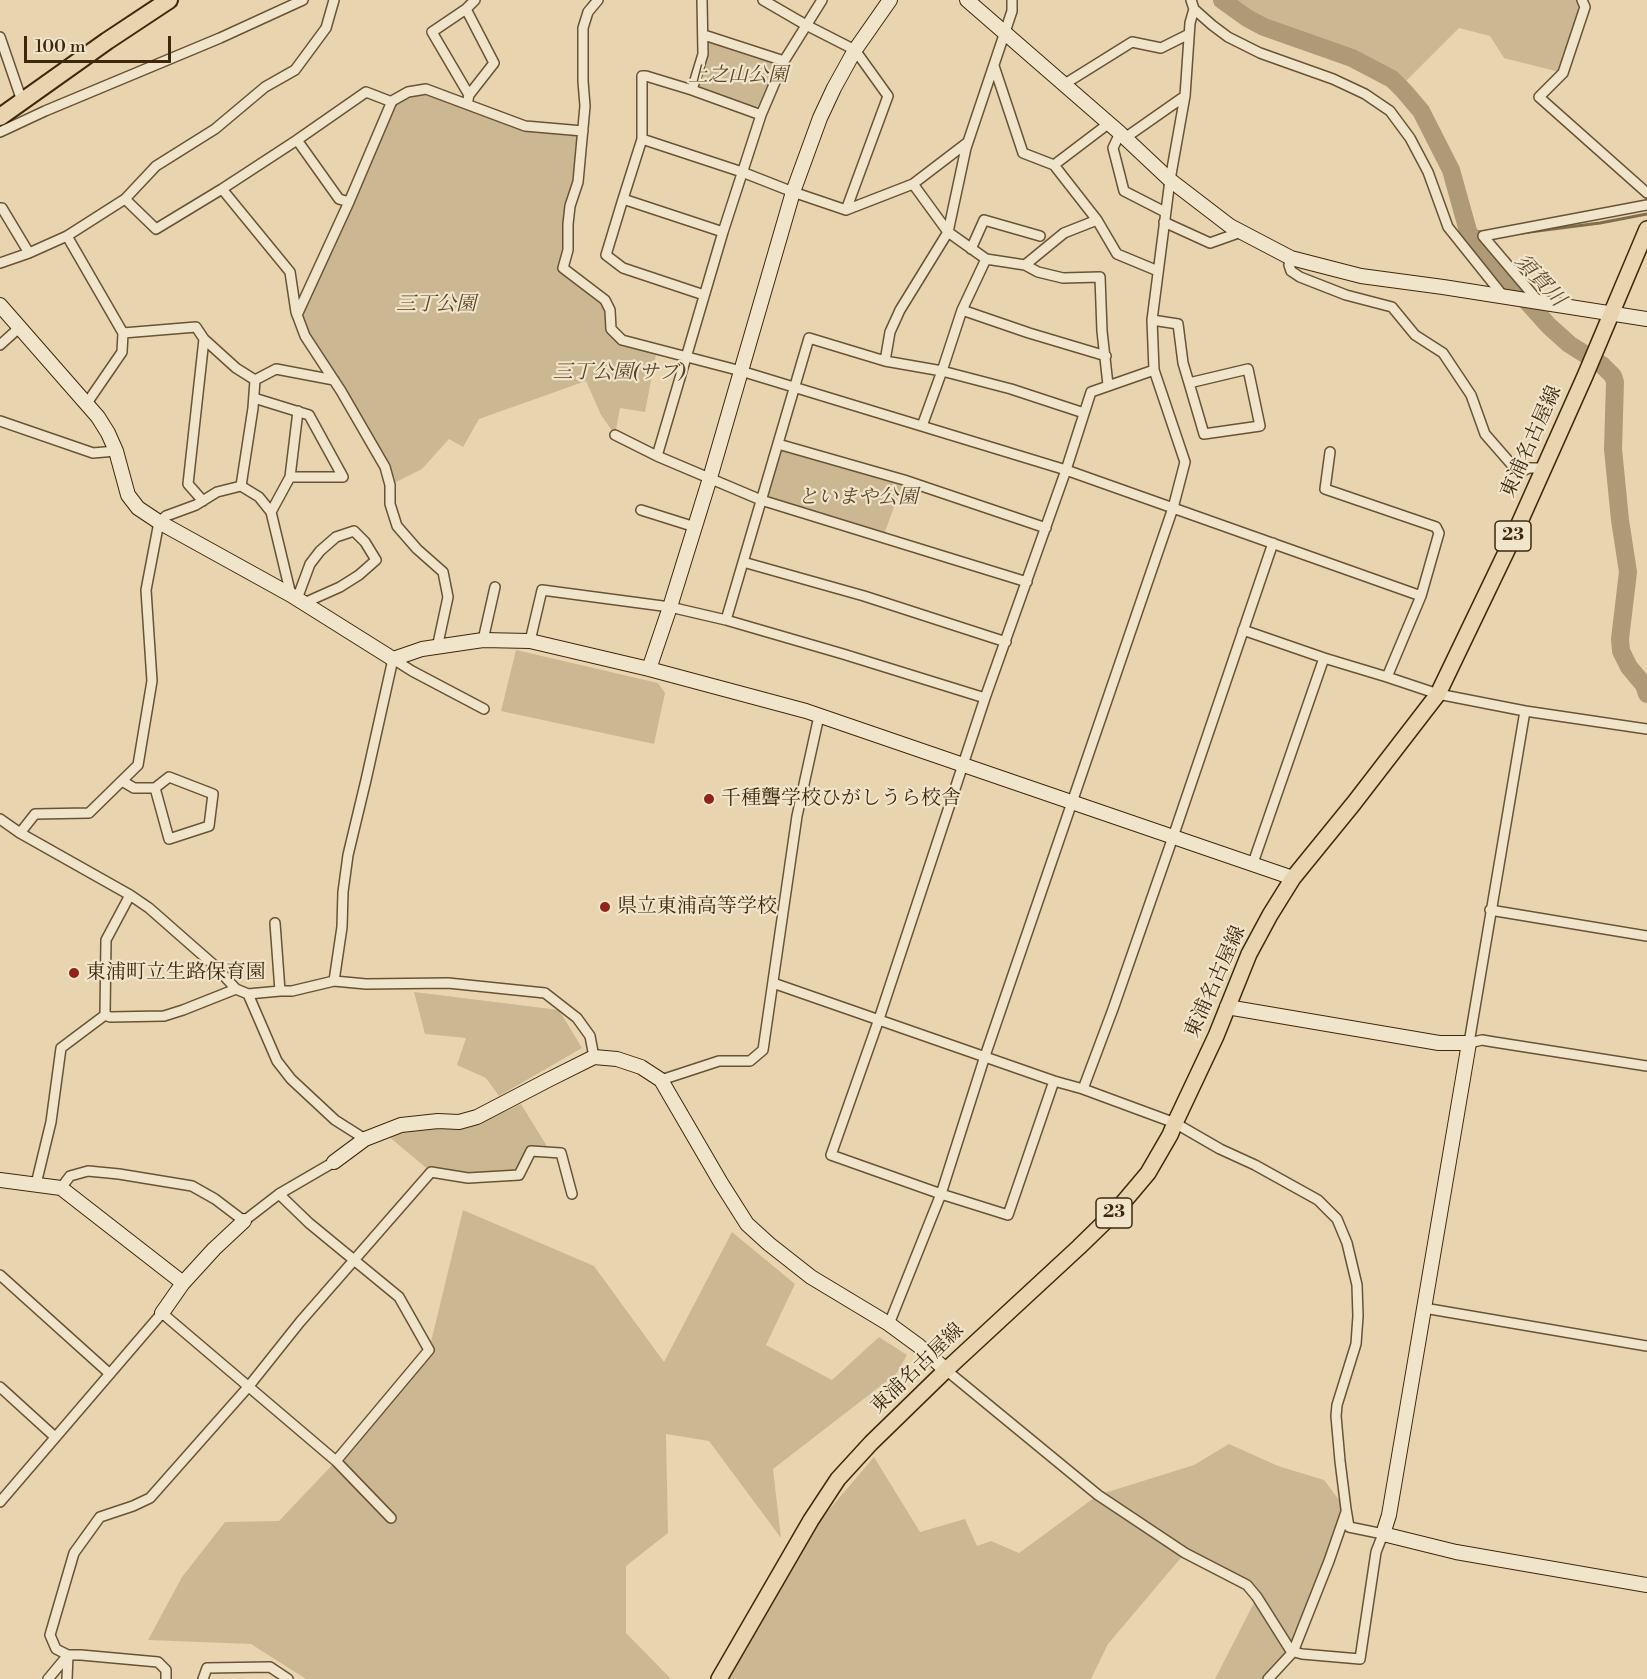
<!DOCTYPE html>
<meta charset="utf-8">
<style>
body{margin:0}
#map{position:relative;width:1647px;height:1679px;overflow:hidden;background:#e8d5af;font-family:"Libre Bodoni",serif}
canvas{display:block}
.scale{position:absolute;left:24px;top:36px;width:147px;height:27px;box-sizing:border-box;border:3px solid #3e280b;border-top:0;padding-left:8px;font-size:18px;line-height:21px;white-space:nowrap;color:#3e280b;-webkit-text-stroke:4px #f0e4cb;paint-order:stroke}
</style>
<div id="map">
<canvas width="1647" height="1679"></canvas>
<div class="scale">100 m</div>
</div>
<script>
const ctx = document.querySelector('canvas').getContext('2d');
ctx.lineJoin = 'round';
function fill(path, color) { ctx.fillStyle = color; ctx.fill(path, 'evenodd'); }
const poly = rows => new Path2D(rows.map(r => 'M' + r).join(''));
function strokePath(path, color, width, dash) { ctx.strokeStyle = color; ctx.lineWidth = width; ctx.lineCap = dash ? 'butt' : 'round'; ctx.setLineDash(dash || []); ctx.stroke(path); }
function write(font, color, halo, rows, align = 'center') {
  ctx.font = font + ' "Libre Bodoni","Noto Serif JP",serif'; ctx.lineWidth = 4.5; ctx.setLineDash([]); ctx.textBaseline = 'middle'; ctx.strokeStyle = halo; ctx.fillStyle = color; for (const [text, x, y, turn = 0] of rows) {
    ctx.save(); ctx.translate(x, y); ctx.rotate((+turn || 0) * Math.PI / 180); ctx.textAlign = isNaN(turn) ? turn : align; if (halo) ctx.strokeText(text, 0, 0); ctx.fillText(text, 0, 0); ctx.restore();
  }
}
fill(poly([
 [1229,0,1582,0,1563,73,1504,58,1490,36,1459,28,1400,87,1366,65,1328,48,1265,28],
 [711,41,775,62,776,66,758,106,755,108,699,88,697,84,708,56,707,42],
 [426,89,525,126,583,131,563,268,605,300,611,329,622,340,657,349,645,412,620,408,615,435,601,415,586,381,479,419,463,447,449,439,422,469,390,485,297,315,392,102],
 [778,444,904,480,883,537,761,500],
 [516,650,658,683,665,693,654,744,501,711],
 [414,992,559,1010,582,1048,499,1096,486,1078,457,1065,466,1038,425,1034],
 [521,1104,548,1148,561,1153,531,1151,519,1175,468,1177,431,1172,387,1135,433,1126,475,1125],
 [463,1210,594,1266,664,1362,732,1232,795,1284,766,1345,832,1380,879,1337,907,1355,896,1374,773,1469,781,1538,709,1441,666,1434,668,1533,626,1566,626,1633,671,1679,306,1679,251,1644,148,1640,182,1577,225,1522,279,1521,336,1461,429,1350],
 [1229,1444,1278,1466,1324,1480,1346,1509,1293,1652,1269,1679,1215,1679,1257,1597,1185,1553,1108,1644,1091,1679,723,1679,793,1552,874,1457,920,1532,965,1519,977,1546,991,1541,1019,1553,1098,1495,1194,1465]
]), '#cbb893');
strokePath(poly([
 [1468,231,1482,232],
 [1506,235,1600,223,1647,214]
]), '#816c4c', 3);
strokePath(poly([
 [1222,0,1247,18,1264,27,1352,58,1392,79,1404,91,1421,111,1451,170,1468,231,1475,244,1549,326,1569,344,1602,365,1613,376,1615,382,1613,449,1620,520,1628,572,1620,639,1621,651,1629,667,1644,685,1647,694]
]), '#ae9a77', 18);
const street = poly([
 [598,0,588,12,583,28,583,81,585,106,578,182,570,206,568,224,568,250,563,268,605,300,610,310,611,329,622,340,741,371,1066,470,1421,596],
 [1191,0,1194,9,1212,25,1228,37,1260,53,1333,79,1365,94,1390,111,1410,138,1428,172,1448,227,1504,297],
 [1582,0,1585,7,1563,73,1539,97,1647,193],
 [466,9,432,32,469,95],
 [704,35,784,61],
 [0,37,22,101],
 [994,66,1023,153,1054,165,1097,220,1117,254,1158,271],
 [1063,85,1132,42,1161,48,1189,34],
 [692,90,703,54,702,0],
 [467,104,469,95,494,63,466,9,475,0],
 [0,132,45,111,220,38,303,0],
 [1120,133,1113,148,1124,191,1165,212],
 [1125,138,1185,96],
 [642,139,742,172,793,192,846,210,888,96,855,50,806,25,763,0],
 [297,140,339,199,349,202],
 [1054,165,1108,124],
 [913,184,948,232,986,259],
 [222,189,290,272,296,312,305,336,341,391,385,467,390,485,390,504,397,526,417,549,443,572,448,597,437,648],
 [125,199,156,229,222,189,297,140,366,92,392,102],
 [623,199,606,255,623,268,704,295],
 [0,208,2,208,29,253],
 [846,210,913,184,968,142],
 [1164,222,1210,243,1241,232],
 [723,232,623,199,642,139,642,76,646,76,692,90,761,115],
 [67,236,123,333],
 [971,249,984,220,1040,236],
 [1291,258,1289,265,1291,271,1300,277,1346,295,1392,307,1415,335,1443,353,1471,395,1485,434,1519,473,1529,468,1543,468],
 [0,263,29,253,67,236,125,199,156,166,215,129,265,87,295,70,326,28,334,0],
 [1025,265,1064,233,1097,220],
 [1539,302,1483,236,1647,205],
 [962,310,1029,333,1106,356],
 [297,315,349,202,392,101,408,92,426,89,525,126,583,131],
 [1152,320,1178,324,1183,363,1189,383,1204,434,1260,426,1248,369,1189,383],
 [0,345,20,327],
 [885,361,890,332,900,310,948,232,966,148,1012,11,1012,0],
 [255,380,276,369,334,380],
 [254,398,309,415,343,477,290,477,271,512],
 [87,403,122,352,123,333,196,327,204,339,236,368,255,380],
 [0,421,93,453,116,451],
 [922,426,942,371,962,310,986,259,1025,265,1038,272,1063,278,1100,277,1102,331,1108,385],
 [615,435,657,456,761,500,1027,582],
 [778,444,904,480,1046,528],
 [1330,452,1325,489,1436,527,1439,533,1421,596,1387,677],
 [657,456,723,232,761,115,784,61,822,0],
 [290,477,298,411],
 [241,486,253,408,255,380],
 [203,501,188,484,204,339],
 [641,510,695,527],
 [743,562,864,596,1006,642],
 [297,599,310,564,320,551,336,537,354,531,365,542,376,560,359,575,340,587,304,603],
 [726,620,809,338,885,361,942,371,1011,389,1084,413],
 [1243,630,1324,658,1387,677,1438,694,1525,711,1647,729],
 [483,640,495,587],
 [530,641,542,590,670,607,726,620,843,654,985,698],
 [1525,711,1469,1043,1482,1040,1494,1042,1647,1066],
 [122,781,134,788,155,788,169,839,209,826,213,794,169,777,155,788],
 [0,819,20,833,130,895,149,908,215,966,236,989,248,994,280,991,292,991,334,981,366,984,448,983,545,993,577,1018,590,1036,594,1057],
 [20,833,35,814,89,813,138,765,152,681,146,590,159,522,166,516,196,505,217,492,241,486,259,497,271,512,291,595],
 [1253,863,1324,658],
 [1490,910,1647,936],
 [275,923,280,991],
 [334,981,342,927,343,892,348,855,366,780,393,659,412,671,484,709],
 [773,983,1054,1081,1083,1089,1175,1123,1220,1149,1255,1165,1318,1200,1337,1219,1347,1243,1357,1285,1358,1316,1356,1344,1337,1405,1336,1416,1340,1461,1346,1509,1349,1527,1383,1534,1376,1552,1360,1659,1302,1654,1291,1651,1257,1597,1247,1585,1185,1553,1098,1495,946,1370],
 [248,994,277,1061,291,1079,335,1120,365,1139],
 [105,1015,110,1017,164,1016,183,1010,236,989],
 [661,1080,719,1061,750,1061,763,1050,797,816,819,716],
 [1054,1081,1008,1215,941,1194,831,1155,879,1019,985,698,1066,470,1091,392,1154,370],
 [1083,1089,1113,1009,1173,837,1273,543],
 [36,1184,51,1122,61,1048,105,1015,106,940,130,895],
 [61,1188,70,1176,88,1171,119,1174,192,1186,215,1199,244,1221,279,1194,334,1162],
 [0,1275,110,1374],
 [1424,1308,1647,1346],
 [889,1324,941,1194,985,1056,1173,508,1185,462,1154,370,1152,320,1170,180,1185,96,1190,23,1194,9],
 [0,1387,55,1437],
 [336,1461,391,1518],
 [0,1502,162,1313,336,1461,429,1350,399,1297,309,1223,279,1194],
 [48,1679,68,1655],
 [67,1679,68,1655],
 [166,1679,166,1670,158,1662,81,1655,68,1655,56,1649,50,1635,74,1553,100,1517,133,1506,150,1498,249,1386,300,1322,431,1172,468,1178,519,1175,531,1151,561,1153,572,1194],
 [203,1679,207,1668,270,1667,288,1679],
 [1268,1679,1293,1652,1329,1561,1346,1512]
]);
const secondary = poly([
 [967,0,1120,133,1170,180,1230,226,1291,258,1361,276,1443,287,1647,319],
 [0,305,98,417,108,433,116,451,128,495,138,508,159,522,291,595,393,659,422,649,483,640,530,641,649,669,806,711,1293,878],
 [649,669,670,607,710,478,793,192,820,118,834,88,855,50,890,0],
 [1227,1007,1439,1043,1469,1043,1389,1515,1383,1534,1456,1552,1647,1585],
 [334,1162,365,1139,401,1125,438,1121,459,1122,477,1117,548,1080,594,1057,617,1059,641,1067,661,1080,721,1183,747,1224,769,1244,811,1277,889,1324,919,1346,946,1370],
 [0,1180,61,1188,183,1283],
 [162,1313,183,1283,214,1249,244,1221]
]);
const primary = poly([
 [719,1679,811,1520,838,1479,871,1443,946,1370,1079,1247,1116,1211,1148,1173,1170,1135,1175,1123,1216,1036,1249,954,1270,915,1293,878,1354,803,1438,694,1510,544,1585,376,1647,229]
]);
const highway = poly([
 [0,117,107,41,169,0]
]);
strokePath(street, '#685334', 12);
strokePath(secondary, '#3e280b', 16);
strokePath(primary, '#3e280b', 18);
strokePath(highway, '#3e280b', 20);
strokePath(street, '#f0e4cb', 9);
strokePath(secondary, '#f0e4cb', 14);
strokePath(primary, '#e8d5af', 15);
strokePath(highway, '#e8d5af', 16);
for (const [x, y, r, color] of [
 [709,799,6,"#8f2418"],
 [605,907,6,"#8f2418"],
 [74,973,6,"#8f2418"]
]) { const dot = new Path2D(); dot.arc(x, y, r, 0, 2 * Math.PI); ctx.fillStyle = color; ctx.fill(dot); strokePath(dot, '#f0e4cb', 2); }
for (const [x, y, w] of [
 [1513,536,36],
 [1114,1213,36]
]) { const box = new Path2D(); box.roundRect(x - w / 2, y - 15, w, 30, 4.5); ctx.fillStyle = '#f0e4cb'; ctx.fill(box); strokePath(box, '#3e280b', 1.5); }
write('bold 18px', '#3e280b', null, [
 ["23",1513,536],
 ["23",1114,1213]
]);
write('italic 20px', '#5a4526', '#f0e4cb', [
 ["上之山公園",738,76],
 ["三丁公園",436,305],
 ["三丁公園(サブ)",619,373],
 ["といまや公園",858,498]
]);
write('20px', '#3e280b', '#f0e4cb', [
 ["東浦名古屋線",1532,442,-66],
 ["東浦名古屋線",1216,982,-66],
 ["東浦名古屋線",918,1369,-44]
]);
write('20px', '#3e280b', '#f0e4cb', [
 ["千種聾学校ひがしうら校舎",721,799],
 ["県立東浦高等学校",617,907],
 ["東浦町立生路保育園",86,973]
], 'left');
write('italic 21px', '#604a2b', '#f0e4cb', [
 ["須賀川",1539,281,47]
]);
</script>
